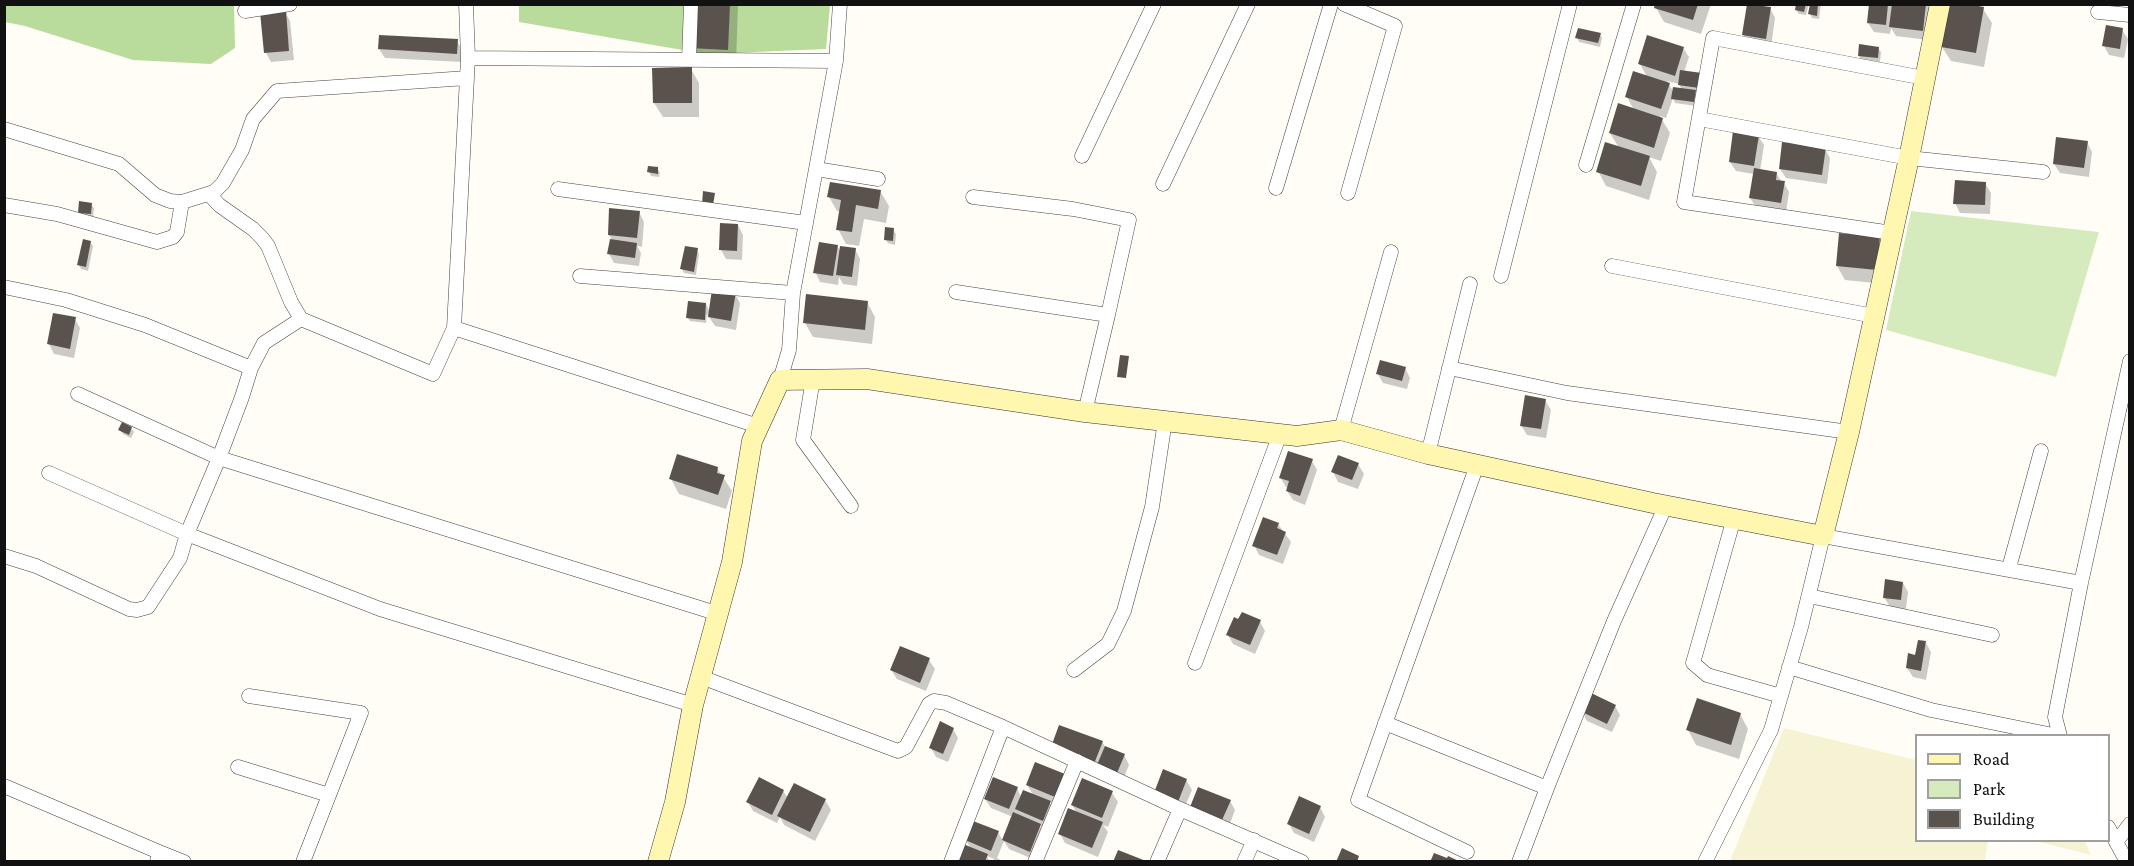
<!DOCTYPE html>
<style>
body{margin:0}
#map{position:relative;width:2134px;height:866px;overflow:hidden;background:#fffdf5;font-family:"Crimson Pro",serif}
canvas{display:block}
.frame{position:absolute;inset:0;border:6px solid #111;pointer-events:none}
.legend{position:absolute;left:1915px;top:734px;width:195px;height:108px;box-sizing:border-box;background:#fff;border:2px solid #a0a0a0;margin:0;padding:8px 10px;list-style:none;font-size:18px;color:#111}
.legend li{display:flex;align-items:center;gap:12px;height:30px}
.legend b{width:30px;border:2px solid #a0a0a0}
</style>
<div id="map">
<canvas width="2134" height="866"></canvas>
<div class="frame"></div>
<ul class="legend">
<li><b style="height:8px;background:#fff6b0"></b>Road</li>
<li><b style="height:16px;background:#d5ebbd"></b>Park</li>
<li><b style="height:16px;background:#5a524d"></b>Building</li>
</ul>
</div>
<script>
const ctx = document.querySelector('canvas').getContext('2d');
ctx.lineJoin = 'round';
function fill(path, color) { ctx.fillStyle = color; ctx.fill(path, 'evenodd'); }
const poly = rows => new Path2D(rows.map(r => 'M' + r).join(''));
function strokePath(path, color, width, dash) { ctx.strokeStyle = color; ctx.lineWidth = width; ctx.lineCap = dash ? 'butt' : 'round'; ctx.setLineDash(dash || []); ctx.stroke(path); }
fill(poly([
 [1784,728,1916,760,1916,840,1988,841,1985,861,1730,861],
 [2035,841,2085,841,2091,855]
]), '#f6f3d4');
fill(poly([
 [1911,211,2099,232,2056,377,1886,330]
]), '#d5ebbd');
fill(poly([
 [4,5,234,5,235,48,211,64,133,60,25,26,5,22],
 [519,5,830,5,826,49,706,54,519,22]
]), '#b9dc9c');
fill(poly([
 [694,4,738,4,736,64,700,62,692,48],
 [1657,4,1711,4,1701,34,1664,22,1656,8],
 [1797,4,1809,4,1806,15,1799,14,1796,10],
 [1811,4,1821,4,1819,19,1812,18,1810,14],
 [1871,4,1927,4,1931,11,1928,40,1896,36,1891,28,1890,34,1874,32,1868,23],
 [2090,4,2120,4,2119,12,2093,8],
 [1770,8,1775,18,1771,47,1749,44,1744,35],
 [1983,9,1992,23,1984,67,1951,61,1942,47],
 [285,12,290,21,294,60,271,62,266,53],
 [2122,30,2128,39,2124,58,2109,55,2104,46],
 [1600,34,1602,38,1600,47,1579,42,1577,38],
 [457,41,462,50,462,62,385,58,379,49],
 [1683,48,1689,57,1684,72,1701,92,1695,91,1697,96,1696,106,1675,103,1673,98,1666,118,1660,116,1670,133,1661,161,1649,157,1657,172,1649,200,1606,186,1598,171,1619,148,1610,133,1634,110,1627,97,1647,77,1640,64],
 [1667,81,1679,84,1682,90,1674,93],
 [1878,48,1881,52,1880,62,1862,60,1859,56],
 [691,69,699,83,699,117,663,117,654,103],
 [1758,136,1764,145,1760,171,1776,173,1782,182,1784,183,1789,192,1786,212,1756,207,1750,198,1754,174,1736,171,1730,162],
 [2087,142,2092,152,2089,177,2060,173,2054,164],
 [1825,149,1830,158,1827,184,1786,178,1780,169],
 [658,169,660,173,659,177,651,176,649,172],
 [1985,183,1991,193,1990,214,1960,213,1955,203],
 [880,191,889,206,886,223,864,219,859,246,846,244,838,229,841,212,837,211,829,197],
 [91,204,94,208,93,218,81,217,79,212],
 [639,212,644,222,642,247,637,246,641,253,639,266,614,263,609,254,613,241,609,235],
 [738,225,743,235,742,260,726,259,721,250],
 [893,230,896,234,895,245,888,243,885,239],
 [1879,239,1888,253,1885,284,1845,280,1837,266],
 [90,242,93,246,88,271,81,269,79,265],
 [837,246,841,252,855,249,860,259,857,286,843,284,839,277,838,285,820,282,815,272],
 [697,250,699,254,696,275,684,273,682,269],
 [735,294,740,303,736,330,715,326,707,314,706,323,690,321,687,317,706,304,710,312],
 [867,302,875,317,872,344,813,337,805,323],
 [75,319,80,328,74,358,54,354,49,344],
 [1405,368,1410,378,1407,389,1383,383,1378,374],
 [1545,400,1551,410,1546,438,1527,435,1521,425],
 [131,428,134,432,131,438,123,434,120,430],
 [1312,461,1317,470,1305,505,1293,500,1287,491,1289,488,1286,487,1280,477],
 [1358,464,1364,474,1358,489,1338,482,1333,472],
 [717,468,732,491,726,509,679,494,671,479],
 [1278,524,1291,542,1283,564,1259,555,1254,545],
 [1903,583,1908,592,1906,609,1890,607,1884,597],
 [1260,622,1265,631,1255,654,1233,644,1228,635],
 [1926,643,1931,652,1926,680,1913,677,1907,668],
 [929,660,935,669,926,691,897,679,891,670],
 [1615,706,1620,715,1612,732,1587,721,1582,711],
 [1740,714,1748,729,1739,759,1696,745,1688,730],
 [953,729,958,738,948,762,936,757,931,748],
 [1102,742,1106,748,1124,755,1129,765,1122,782,1052,747],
 [1036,764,1061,806,1049,801,1055,812,1048,829,1040,826,1045,834,1035,860,1009,849,1004,841,997,858,1004,862,993,862,994,859,987,856,990,862,957,861,971,849,966,840,998,832,1003,841,1013,817,991,808,985,799,1017,788,1021,797,1034,796,1027,785],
 [1186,780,1192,790,1183,811,1155,793],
 [783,791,788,798,825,800,831,810,815,841,784,825,780,817,777,823,753,811,748,802],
 [1112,793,1118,802,1108,827,1103,825,1108,832,1098,857,1065,843,1060,834,1077,813,1072,805],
 [1230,801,1235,810,1228,829,1198,816],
 [1320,807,1325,817,1314,842,1294,833,1289,824]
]), '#0003');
fill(poly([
 [692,4,730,4,728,50,690,48],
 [1655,4,1698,4,1693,20,1654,8],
 [1747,4,1771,7,1766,39,1742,35],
 [1796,4,1806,4,1804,12,1795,10],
 [1810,4,1818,4,1817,16,1808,14],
 [1869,4,1888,4,1886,25,1867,23],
 [1892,4,1926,4,1923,31,1889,27],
 [1948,4,1967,4,1984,7,1976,53,1941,47],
 [286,10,289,51,264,53,260,12],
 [2106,25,2123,28,2120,49,2102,46],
 [1578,28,1601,33,1598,43,1575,38],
 [379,35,458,39,457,54,378,49],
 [1647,35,1684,47,1675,76,1638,64],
 [1859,44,1879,47,1878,58,1858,56],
 [692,67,692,103,653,103,652,68],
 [1680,70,1702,73,1699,88,1678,85],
 [1633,71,1670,83,1661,109,1625,97],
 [1673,87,1696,90,1694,102,1671,99],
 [1618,103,1663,118,1654,148,1609,133],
 [1733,131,1759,135,1754,166,1729,162],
 [2056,137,2088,141,2084,168,2053,164],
 [1605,142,1650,156,1641,186,1596,172],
 [1782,142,1826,147,1822,175,1779,169],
 [648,166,658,167,658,174,647,172],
 [1754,168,1777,172,1776,180,1785,181,1781,203,1749,198],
 [1955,180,1986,182,1985,205,1953,204],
 [830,182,881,190,878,209,856,205,852,232,836,230,841,200,827,197],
 [703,191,715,193,713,205,702,204],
 [79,201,92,203,91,214,78,213],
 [609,208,640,211,637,238,608,235],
 [720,223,738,224,737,251,719,250],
 [885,227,894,228,893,241,884,240],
 [1839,233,1880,237,1877,270,1836,266],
 [83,239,91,241,86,267,77,265],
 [610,239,637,243,635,258,607,254],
 [819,242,838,245,833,276,813,273],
 [685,246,698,248,694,272,680,269],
 [840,246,856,248,852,277,836,275],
 [712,289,736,292,731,321,708,317],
 [806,294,868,301,865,330,803,323],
 [688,301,706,303,705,320,686,318],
 [53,313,76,317,70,349,47,344],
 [1120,355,1129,356,1126,378,1117,377],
 [1380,360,1406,367,1402,381,1376,374],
 [1525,395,1546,399,1541,429,1520,426],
 [122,422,132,427,129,435,118,430],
 [1288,451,1313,459,1300,496,1286,491,1289,481,1279,478],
 [677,454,718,467,717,473,725,475,718,495,669,479],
 [1338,455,1359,463,1352,480,1331,472],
 [1263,517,1279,523,1277,528,1286,532,1277,555,1252,546],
 [1885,579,1903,582,1901,600,1883,598],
 [1242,612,1261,620,1250,645,1226,635,1234,617,1238,619],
 [1918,640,1926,641,1921,671,1906,668,1908,653,1915,655],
 [900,646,930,658,920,683,890,670],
 [1589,692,1616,705,1607,724,1580,711],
 [1697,698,1741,713,1731,745,1686,730],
 [940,721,954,728,943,754,929,748],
 [1059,725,1103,741,1094,764,1051,747],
 [1105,746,1125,754,1117,773,1097,765],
 [1035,762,1065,774,1055,797,1026,785],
 [1163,769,1187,779,1178,802,1154,793],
 [759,777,784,790,772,815,746,802],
 [993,777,1018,787,1009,809,984,799],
 [1082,778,1113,791,1102,818,1071,805],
 [794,783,826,799,810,832,777,816],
 [1198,787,1231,800,1222,820,1190,807],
 [1023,790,1051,801,1043,821,1015,809],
 [1299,796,1321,806,1309,834,1287,824],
 [1068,808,1103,822,1092,848,1058,834],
 [1013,812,1041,824,1030,852,1002,840],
 [973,821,999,831,991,851,965,840],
 [963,844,988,854,985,862,956,862],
 [1342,848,1359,856,1357,862,1336,862],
 [1118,850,1146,861,1146,862,1113,862],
 [1434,853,1447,858,1448,856,1461,862,1430,862]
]), '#5a524d');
const street = poly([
 [466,4,468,58,454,328,758,426],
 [1344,4,1395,26,1348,193],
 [245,11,290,4],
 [2098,12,2130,15],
 [468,58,836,61],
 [689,60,691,4],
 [1699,119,1909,158,2043,172],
 [4,129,119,164,155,195,170,201,182,202,214,192,223,183,242,150,253,119,277,91,467,78],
 [1082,156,1154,4],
 [1586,165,1634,4],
 [816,169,878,179],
 [1163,184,1248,4],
 [1276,188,1331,4],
 [558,189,806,223],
 [209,194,219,205,253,229,262,238,268,246,291,302,301,319,433,374,454,328],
 [973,197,1073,209,1129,220,1108,315],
 [4,205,57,214,157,242,173,237,177,232,182,202],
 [1892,233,1684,202,1713,38,1924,78],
 [1612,266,1874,316],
 [580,276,793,293],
 [1501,276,1570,4],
 [4,287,66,300,145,325,251,368],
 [956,292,1108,315,1085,412],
 [1449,368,1567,393,1849,432],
 [813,379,803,440,851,506],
 [780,380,789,350,793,293,836,61,840,4],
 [78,394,219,458,242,397,251,368,264,343,301,319],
 [1341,430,1391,252],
 [1428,454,1470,284],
 [1734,518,1693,663,1707,675,1781,696],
 [4,556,36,566,129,609,137,610,148,607,180,558,187,534,49,473],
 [2009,568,2041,451],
 [1809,596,1992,635],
 [1195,663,1280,434],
 [1789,667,1931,710,2058,736],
 [1074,670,1108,644,1124,611,1152,507,1165,421],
 [701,677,898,751,906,747,929,704,934,701,946,703,1003,727,1180,809,1302,862],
 [249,696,361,713,303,862],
 [693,705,380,609,187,534,219,458,719,614],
 [1385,723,1547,788],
 [2060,736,2055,717,2081,583,2130,361],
 [238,767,329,795],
 [4,786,159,852,157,862],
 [2108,827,2127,862],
 [2116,842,2130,824],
 [159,852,184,862],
 [1467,852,1358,800,1477,465],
 [951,862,1003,727],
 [1035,862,1077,761],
 [1157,862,1180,809],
 [1244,862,1254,840],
 [1519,862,1547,788,1614,621,1666,505],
 [1705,862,1771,730,1801,627,1823,536,2081,583]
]);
const secondary = poly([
 [658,862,675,802,693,705,732,562,752,441,780,380,867,379,1085,412,1297,436,1341,430,1428,454,1653,503,1823,536,1849,432,1909,158,1940,4]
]);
strokePath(street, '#444', 15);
strokePath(secondary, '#333', 21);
strokePath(street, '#fff', 14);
strokePath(secondary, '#fff6b0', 20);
</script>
